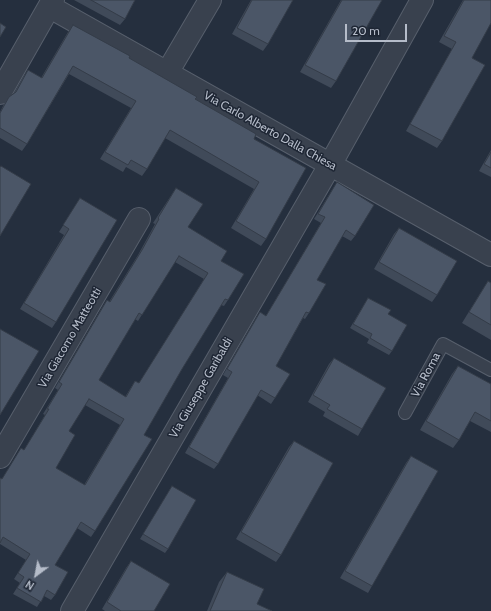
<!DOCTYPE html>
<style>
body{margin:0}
#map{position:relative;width:491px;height:611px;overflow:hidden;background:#252f3e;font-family:Cabin,sans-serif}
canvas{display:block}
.north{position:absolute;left:16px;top:555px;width:40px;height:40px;-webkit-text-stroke:3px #1e2634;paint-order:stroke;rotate:212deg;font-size:11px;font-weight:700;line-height:16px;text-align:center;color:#b5bcc9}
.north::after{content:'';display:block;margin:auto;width:14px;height:18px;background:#b5bcc9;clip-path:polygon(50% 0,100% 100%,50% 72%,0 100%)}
.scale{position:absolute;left:345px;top:24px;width:62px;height:18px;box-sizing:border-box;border:2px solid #b5bcc9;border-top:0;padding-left:5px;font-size:12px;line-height:14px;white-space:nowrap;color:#b5bcc9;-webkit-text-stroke:3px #1e2634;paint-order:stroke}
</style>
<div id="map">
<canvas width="491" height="611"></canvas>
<div class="north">N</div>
<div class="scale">20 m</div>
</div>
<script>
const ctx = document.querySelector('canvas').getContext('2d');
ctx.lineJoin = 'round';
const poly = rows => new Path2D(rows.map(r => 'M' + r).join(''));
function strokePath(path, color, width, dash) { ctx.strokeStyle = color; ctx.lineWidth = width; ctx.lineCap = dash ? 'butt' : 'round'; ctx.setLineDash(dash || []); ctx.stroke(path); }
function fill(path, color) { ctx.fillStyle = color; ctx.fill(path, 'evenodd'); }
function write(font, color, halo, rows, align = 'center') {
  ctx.font = font + ' Cabin,sans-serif'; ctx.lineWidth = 3; ctx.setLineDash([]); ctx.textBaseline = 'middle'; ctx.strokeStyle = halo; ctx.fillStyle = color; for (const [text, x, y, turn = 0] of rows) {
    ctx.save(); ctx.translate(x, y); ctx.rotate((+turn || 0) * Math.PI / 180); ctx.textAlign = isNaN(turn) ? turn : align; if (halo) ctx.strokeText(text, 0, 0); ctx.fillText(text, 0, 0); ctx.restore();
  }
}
const service = poly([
 [405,413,443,344,491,370]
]);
const minor = poly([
 [50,7,491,255],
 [167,73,210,0],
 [0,93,53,0],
 [0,457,139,219],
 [72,611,330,165,422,0]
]);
strokePath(service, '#575f6c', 14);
strokePath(minor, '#575f6c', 24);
strokePath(service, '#39414e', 12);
strokePath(minor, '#39414e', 22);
fill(poly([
 [74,0,135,0,125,19,120,25],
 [251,0,293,0,268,44,263,51,232,34],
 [341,0,382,0,336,81,331,88,300,72],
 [463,0,491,0,472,58,442,141,437,148,406,131,452,49,439,42],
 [73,25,129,58,195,99,254,139,266,239,261,246,231,228,254,189,165,138,147,169,142,176,126,167,123,172,100,159,131,108,69,74,27,144,22,151,0,138,0,112,4,104,9,97,14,93,23,77,28,70,41,78,68,32],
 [491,150,491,177,479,171],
 [337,182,355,236,351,241,342,236,317,280,309,313,305,319,303,318,276,366,275,398,271,404,257,395,218,464,214,469,185,453,228,378,223,375,256,318,260,312,266,316,321,223,314,219],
 [176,188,188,227,221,261,228,300,224,306,221,305,182,369,144,435,95,531,91,537,77,528,55,565,55,595,51,600,44,596,37,607,13,594,20,583,14,579,26,560,0,544,0,478,2,479,21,448,24,450,45,415,43,414,58,390,55,388,103,306,107,300,109,302,138,255,155,224,153,223],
 [175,262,204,279,139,383,135,381,125,397,99,380,135,319,138,321],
 [85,405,120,425,84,485,56,468,69,431],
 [80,198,56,322,52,328,20,309,64,235,59,232],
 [399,228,437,295,432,302,374,269,394,234],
 [488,281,491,283,491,340,462,323,481,292],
 [368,298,388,314,392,351,389,355,367,343,369,339,350,328],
 [334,358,362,429,358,436,323,416,325,412,308,402,329,364],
 [458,366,491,384,491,432,470,421,459,440,453,448,420,430,452,374],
 [294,441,281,555,276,562,236,539,289,447],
 [411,456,372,586,368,593,340,578,406,463],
 [172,486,168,549,165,553,140,539],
 [131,561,154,611,105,611,102,609,126,568],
 [227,572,257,604,272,611,207,611,219,582]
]), '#404a59');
const building = poly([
 [91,0,135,0,125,19,91,0],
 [252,0,293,0,268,44,237,28,252,0],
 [342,0,382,0,336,81,305,65,342,0],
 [464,0,491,0,491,23,472,58,485,65,442,141,410,124,456,42,444,36,464,0],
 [0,23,6,27,0,37,0,23],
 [73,25,130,56,129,58,197,97,195,99,256,134,254,139,306,168,266,239,236,221,259,182,170,130,147,169,131,160,128,165,105,152,136,101,73,66,27,144,0,128,0,113,9,97,16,92,28,70,42,78,73,25],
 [491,152,491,168,484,164,491,152],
 [1,166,31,184,0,236,0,167,1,166],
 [337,182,374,205,355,236,346,230,317,280,326,284,309,313,306,312,276,366,290,374,275,398,261,390,218,464,189,447,232,372,227,369,260,312,266,316,325,217,318,214,337,182],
 [176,188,203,204,188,227,227,251,221,261,244,274,228,300,225,299,182,369,144,435,152,439,95,531,81,522,55,565,68,572,55,595,47,590,41,602,17,588,24,577,18,573,30,554,3,537,0,543,0,478,2,479,21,448,24,450,49,409,47,409,62,384,59,382,107,300,110,302,142,250,159,219,158,218,176,188],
 [179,256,208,273,139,383,135,381,126,397,99,380,139,313,142,315,179,256],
 [89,399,124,419,85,485,56,468,75,435,69,431,89,399],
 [80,198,117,220,56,322,24,303,69,229,63,225,80,198],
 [399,228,457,261,437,295,379,262,399,228],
 [488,281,491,283,491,325,469,312,488,281],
 [368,298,391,310,388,314,407,325,392,351,370,338,372,334,353,324,368,298],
 [0,329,39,351,0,415,0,329],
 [334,358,386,388,362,429,327,409,330,405,313,395,334,358],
 [458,366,491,384,491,421,475,412,459,440,426,421,458,366],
 [294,441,333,463,281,555,241,532,294,441],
 [411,456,438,471,372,586,345,571,411,456],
 [172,486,196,500,168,549,143,534,172,486],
 [131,561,170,584,154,611,121,611,107,602,131,561],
 [227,572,264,589,257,604,272,611,210,611,227,572]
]);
fill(building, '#4b5667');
strokePath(building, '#343c48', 1);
write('12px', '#b5bcc9', '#1e2634', [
 ["Via Carlo Alberto Dalla Chiesa",270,131,29],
 ["Via Giacomo Matteotti",70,338,-60],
 ["Via Roma",426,375,-62],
 ["Via Giuseppe Garibaldi",201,388,-60]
]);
</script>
